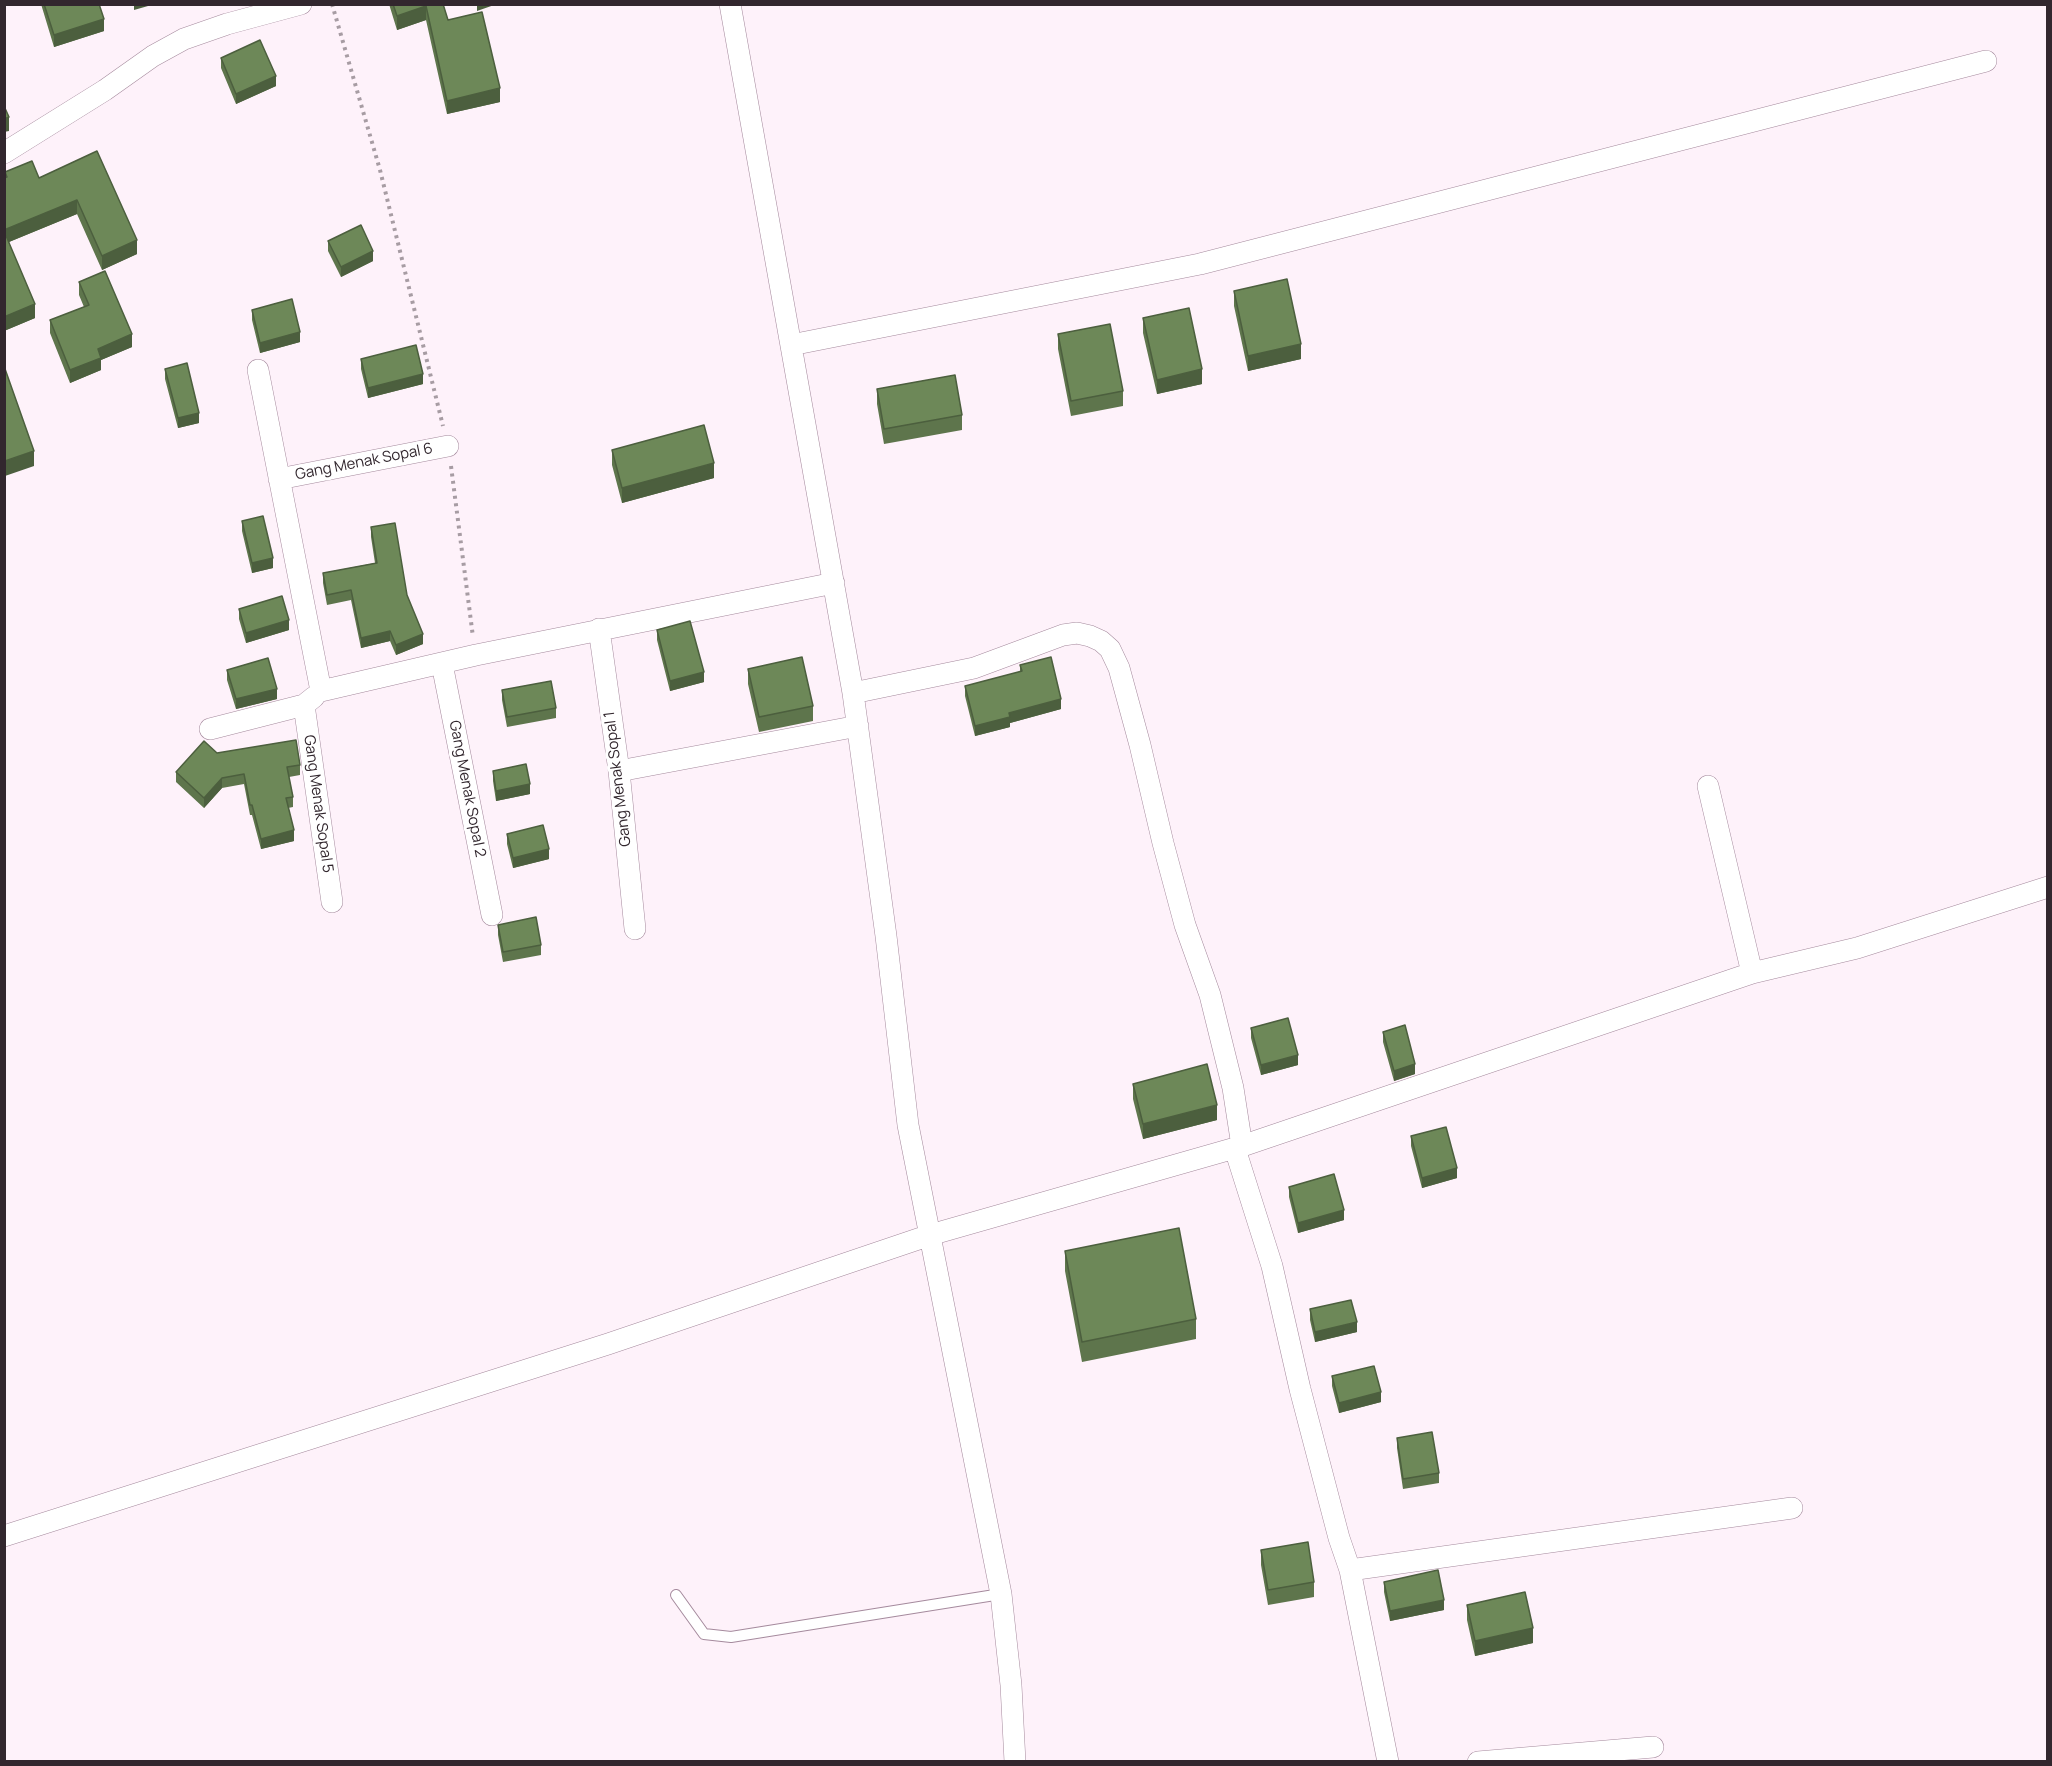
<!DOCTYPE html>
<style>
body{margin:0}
#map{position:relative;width:2052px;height:1766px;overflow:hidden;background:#fef2fa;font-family:Manrope,sans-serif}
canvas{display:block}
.frame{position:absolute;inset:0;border:6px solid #32272e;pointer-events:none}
</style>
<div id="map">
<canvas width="2052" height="1766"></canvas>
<div class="frame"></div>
</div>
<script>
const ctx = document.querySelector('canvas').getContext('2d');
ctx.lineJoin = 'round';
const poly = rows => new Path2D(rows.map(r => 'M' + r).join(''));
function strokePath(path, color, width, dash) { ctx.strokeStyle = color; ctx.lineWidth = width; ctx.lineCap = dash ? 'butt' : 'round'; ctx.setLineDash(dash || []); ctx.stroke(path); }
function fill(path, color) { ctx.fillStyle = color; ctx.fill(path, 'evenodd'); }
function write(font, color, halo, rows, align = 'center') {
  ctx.font = font + ' Manrope,sans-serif'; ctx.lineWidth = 6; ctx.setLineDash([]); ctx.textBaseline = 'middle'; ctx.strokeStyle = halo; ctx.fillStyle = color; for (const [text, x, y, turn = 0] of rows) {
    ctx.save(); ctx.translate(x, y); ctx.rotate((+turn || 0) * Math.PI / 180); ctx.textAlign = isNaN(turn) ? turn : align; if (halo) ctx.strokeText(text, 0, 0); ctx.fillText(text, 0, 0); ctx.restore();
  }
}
const lane = poly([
 [676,1595,704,1634,731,1637,1001,1594]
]);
const street = poly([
 [730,4,853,693,886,936,908,1125,1001,1594,1011,1685,1015,1762],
 [4,153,105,90,153,56,184,39,227,24,301,4],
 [791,345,1200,264,1986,61],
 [258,370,321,691,476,655,834,583],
 [279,479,448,446],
 [599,629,619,771,635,929],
 [442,664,492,915],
 [853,693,974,668,1063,635,1077,633,1090,636,1101,641,1110,649,1119,668,1140,745,1163,843,1185,925,1210,995,1233,1088,1242,1146],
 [304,705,332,902],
 [210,729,304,705,314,697],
 [619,771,858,726],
 [1708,786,1752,973],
 [1235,1149,1272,1266,1300,1389,1339,1538,1350,1570,1388,1762],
 [4,1536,608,1344,930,1235,1242,1146,1752,973,1857,948,2048,887],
 [1350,1570,1792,1508],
 [1478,1762,1653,1747]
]);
strokePath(lane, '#a58a9d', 12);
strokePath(street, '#a58a9d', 22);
strokePath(poly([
 [332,4,380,170,443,426],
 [451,466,473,637]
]), '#a79ca3', 4, [3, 4.5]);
strokePath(lane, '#fff', 10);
strokePath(street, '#fff', 21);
fill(poly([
 [41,4,99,4,104,31,54,47],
 [389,4,443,4,448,20,500,102,447,114,426,20,397,30],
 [221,58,276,86,236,104,221,68],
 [97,151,137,254,102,270,77,214,9,242,35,318,4,331,5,172,39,178],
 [328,241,373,261,341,277,328,251],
 [79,282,132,347,101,360,101,370,70,383,50,333,50,320,84,307,79,295],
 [1234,291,1301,359,1248,371,1234,306],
 [252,310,300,342,260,353,252,320],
 [1143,318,1202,384,1157,394,1143,333],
 [1058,334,1123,391,1123,406,1071,416,1058,349],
 [361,359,423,384,368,398,361,369],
 [165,369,199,423,178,428,165,379],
 [877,389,962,415,962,430,884,444,877,404],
 [612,450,714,478,622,503,612,465],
 [242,521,273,568,252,573,242,531],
 [371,527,407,595,423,644,396,655,390,641,361,648,351,600,327,605,323,583,323,573,375,563,371,537],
 [239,609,289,630,246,643,239,619],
 [657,630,704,682,670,691,657,640],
 [1020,665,1061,709,1010,723,1010,727,975,736,965,696,965,686,1020,672],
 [748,669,813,706,813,721,759,732,748,684],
 [227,670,277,699,236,709,227,680],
 [502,690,556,708,556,718,507,727,502,700],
 [217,753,300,765,300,775,289,777,293,797,293,807,288,808,294,841,261,849,252,815,250,815,244,784,222,788,204,808,176,782,176,772],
 [493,771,530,794,496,801,493,781],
 [507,834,549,859,513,868,507,844],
 [498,925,541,945,541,955,503,962,498,935],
 [1251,1028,1298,1065,1261,1075,1251,1038],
 [1383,1032,1415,1074,1394,1081,1383,1042],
 [1133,1084,1217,1120,1143,1139,1133,1099],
 [1411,1136,1457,1178,1422,1188,1411,1146],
 [1289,1187,1344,1220,1298,1233,1289,1197],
 [1065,1251,1196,1319,1196,1339,1082,1362,1065,1271],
 [1310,1309,1357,1332,1315,1342,1310,1320],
 [1332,1376,1381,1402,1339,1413,1332,1386],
 [1397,1438,1439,1473,1439,1483,1403,1489,1397,1448],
 [1261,1550,1314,1582,1314,1597,1268,1605,1261,1565],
 [1384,1582,1444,1610,1390,1621,1384,1592],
 [1467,1605,1533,1643,1475,1656,1467,1620]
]), '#5e754c');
fill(poly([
 [134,4,155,4,134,10],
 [477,4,497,4,477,11],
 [426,6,426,20,397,30,397,16],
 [104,19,104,31,54,47,54,35],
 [276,76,276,86,236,104,236,94],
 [500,88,500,102,447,114,447,101],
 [9,117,9,131,4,132,4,119],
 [77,200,77,214,4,244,4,230],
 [137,240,137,254,102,270,102,256],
 [373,251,373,261,341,277,341,267],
 [35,304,35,318,4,331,4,317],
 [300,332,300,342,260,353,260,343],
 [132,334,132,347,101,360,101,370,70,383,70,370,98,349],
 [1301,344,1301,359,1248,371,1248,356],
 [1202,369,1202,384,1157,394,1157,380],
 [423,374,423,384,368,398,368,388],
 [199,413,199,423,178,428,178,418],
 [34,451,34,466,5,476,5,461],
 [714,463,714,478,622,503,622,488],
 [273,558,273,568,252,573,252,563],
 [289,620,289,630,246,643,246,633],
 [390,631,390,641,361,648,361,638],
 [423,634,423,644,396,655,396,645],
 [704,672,704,682,670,691,670,681],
 [277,689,277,699,236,709,236,699],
 [1061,699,1061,709,1010,723,1010,727,975,736,975,726,1009,713],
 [222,778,222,788,204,808,204,798],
 [530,784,530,794,496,801,496,791],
 [294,830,294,841,261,849,261,839],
 [549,849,549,859,513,868,513,858],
 [1298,1055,1298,1065,1261,1075,1261,1065],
 [1415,1064,1415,1074,1394,1081,1394,1071],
 [1217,1105,1217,1120,1143,1139,1143,1124],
 [1457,1168,1457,1178,1422,1188,1422,1178],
 [1344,1210,1344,1220,1298,1233,1298,1223],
 [1357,1322,1357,1332,1315,1342,1315,1332],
 [1381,1392,1381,1402,1339,1413,1339,1403],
 [1444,1600,1444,1610,1390,1621,1390,1611],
 [1533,1628,1533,1643,1475,1656,1475,1641]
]), '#4c5f3e');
const building = poly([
 [44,4,99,4,104,19,54,35,44,4],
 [393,4,443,4,448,20,482,12,500,88,447,101,426,6,397,16,393,4],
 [260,40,276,76,236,94,221,58,260,40],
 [4,106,9,117,4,119,4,106],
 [97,151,137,240,102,256,77,200,4,230,4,178,7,177,5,172,32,161,39,178,97,151],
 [361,225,373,251,341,267,328,241,361,225],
 [4,231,35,304,4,317,4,231],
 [105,271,132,334,98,349,101,358,70,370,50,320,89,305,79,282,105,271],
 [1287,279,1301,344,1248,356,1234,291,1287,279],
 [292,299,300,332,260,343,252,310,292,299],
 [1189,308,1202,369,1157,380,1143,318,1189,308],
 [1110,324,1123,391,1071,401,1058,334,1110,324],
 [416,345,423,374,368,388,361,359,416,345],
 [187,363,199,413,178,418,165,369,187,363],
 [4,366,34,451,5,461,4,461,4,366],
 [955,375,962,415,884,429,877,389,955,375],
 [704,425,714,463,622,488,612,450,704,425],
 [263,516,273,558,252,563,242,521,263,516],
 [395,523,407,595,423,634,396,645,390,631,361,638,351,590,327,595,323,573,377,563,371,527,395,523],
 [282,596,289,620,246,633,239,609,282,596],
 [690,621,704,672,670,681,657,630,690,621],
 [802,657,813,706,759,717,748,669,802,657],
 [1051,657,1061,699,1009,713,1010,717,975,726,965,686,1022,671,1020,665,1051,657],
 [268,658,277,689,236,699,227,670,268,658],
 [551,681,556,708,507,717,502,690,551,681],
 [296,740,300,765,287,767,293,797,286,798,294,830,261,839,252,805,250,805,244,774,222,778,204,798,176,772,204,741,217,753,296,740],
 [526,764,530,784,496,791,493,771,526,764],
 [543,825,549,849,513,858,507,834,543,825],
 [536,917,541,945,503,952,498,925,536,917],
 [1288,1018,1298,1055,1261,1065,1251,1028,1288,1018],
 [1405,1025,1415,1064,1394,1071,1383,1032,1405,1025],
 [1207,1064,1217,1105,1143,1124,1133,1084,1207,1064],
 [1446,1127,1457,1168,1422,1178,1411,1136,1446,1127],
 [1334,1174,1344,1210,1298,1223,1289,1187,1334,1174],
 [1179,1228,1196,1319,1082,1342,1065,1251,1179,1228],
 [1351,1300,1357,1322,1315,1332,1310,1309,1351,1300],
 [1374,1366,1381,1392,1339,1403,1332,1376,1374,1366],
 [1432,1432,1439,1473,1403,1479,1397,1438,1432,1432],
 [1308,1542,1314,1582,1268,1590,1261,1550,1308,1542],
 [1438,1570,1444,1600,1390,1611,1384,1582,1438,1570],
 [1525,1592,1533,1628,1475,1641,1467,1605,1525,1592]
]);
fill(building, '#6d8858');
strokePath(building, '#4c5f3e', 1.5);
write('15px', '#32272e', '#fff', [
 ["Gang Menak Sopal 6",364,462,-11],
 ["Gang Menak Sopal 1",618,779,-97],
 ["Gang Menak Sopal 2",467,789,79],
 ["Gang Menak Sopal 5",318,804,82]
]);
</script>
